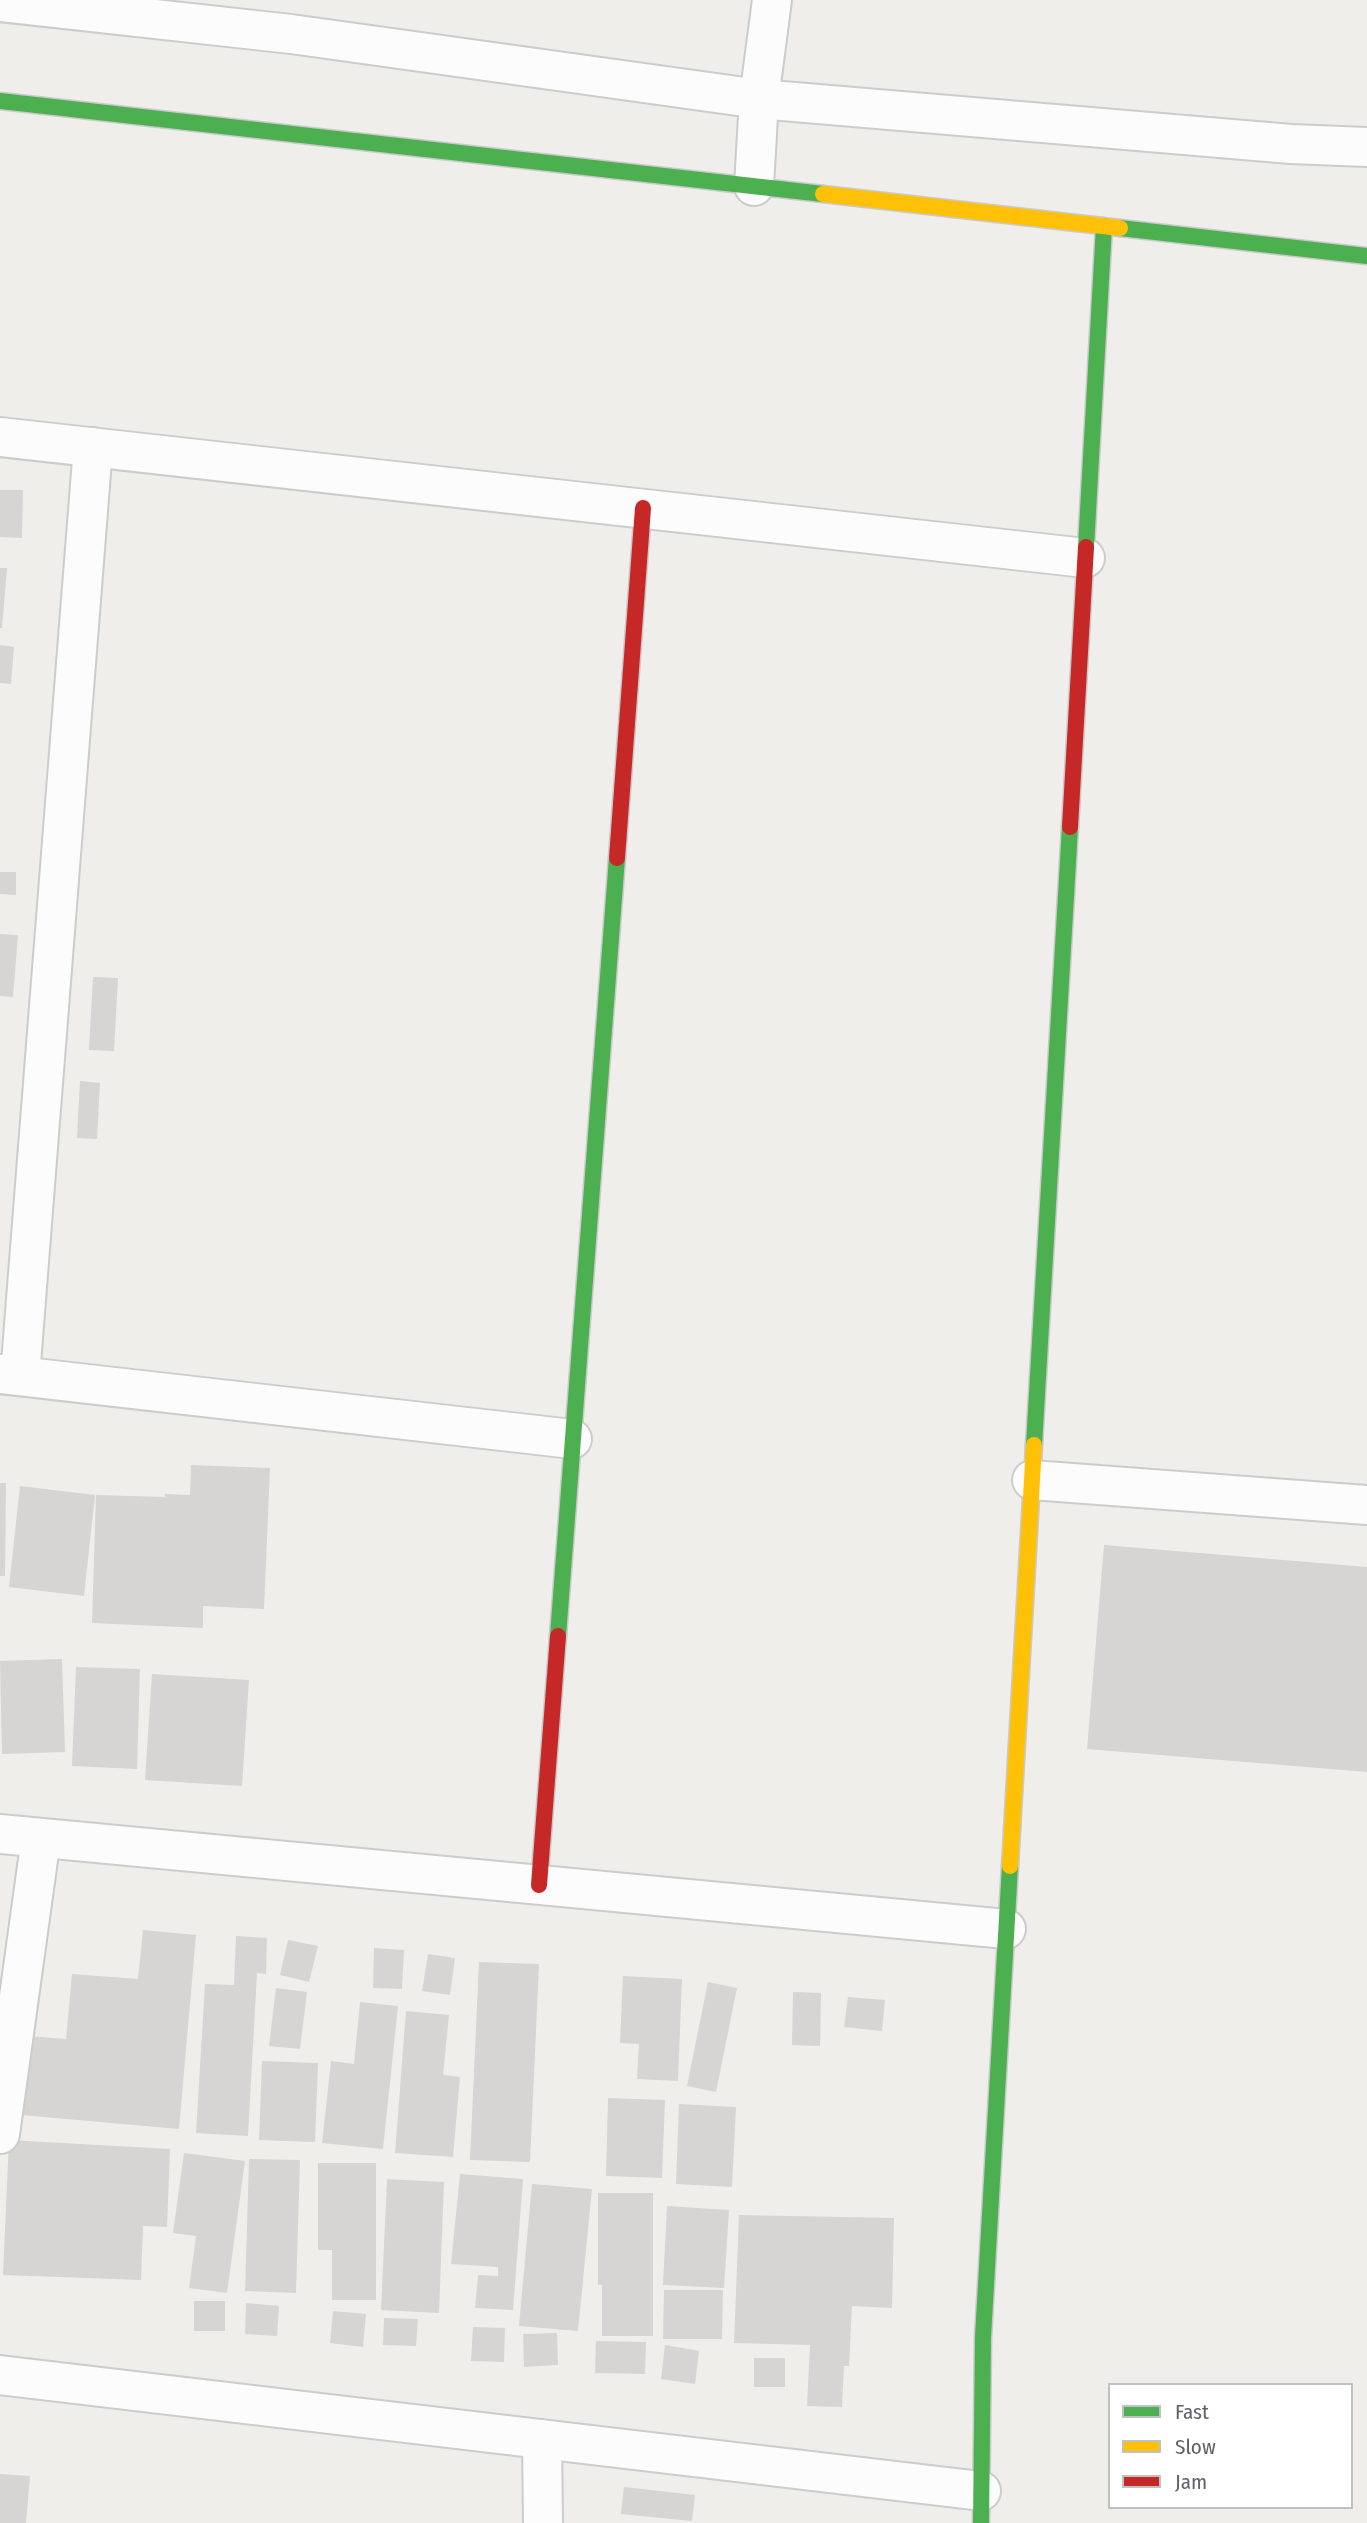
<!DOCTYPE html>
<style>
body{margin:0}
#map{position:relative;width:1367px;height:2523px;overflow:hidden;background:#efeeea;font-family:"Fira Sans Condensed",sans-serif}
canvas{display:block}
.legend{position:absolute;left:1108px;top:2383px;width:245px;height:126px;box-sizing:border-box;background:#fff;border:2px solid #bfc1c3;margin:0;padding:9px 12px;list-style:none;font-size:21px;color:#5f6368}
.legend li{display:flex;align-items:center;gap:14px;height:35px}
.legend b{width:35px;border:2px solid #bfc1c3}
</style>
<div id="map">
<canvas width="1367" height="2523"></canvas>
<ul class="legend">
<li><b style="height:9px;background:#4caf50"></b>Fast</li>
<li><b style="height:9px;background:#ffc107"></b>Slow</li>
<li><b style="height:9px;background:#c62828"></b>Jam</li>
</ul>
</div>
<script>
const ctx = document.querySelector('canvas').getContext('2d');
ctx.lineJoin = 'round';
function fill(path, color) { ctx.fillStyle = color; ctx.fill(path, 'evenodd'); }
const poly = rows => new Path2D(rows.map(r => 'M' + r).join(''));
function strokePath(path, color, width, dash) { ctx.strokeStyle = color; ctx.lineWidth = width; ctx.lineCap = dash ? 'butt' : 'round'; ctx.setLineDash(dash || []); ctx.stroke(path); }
fill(poly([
 [0,490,23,490,22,538,0,537],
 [0,568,7,568,2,628,0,628],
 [0,645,14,647,11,684,0,683],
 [0,872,16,872,16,895,0,894],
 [0,934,18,935,13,997,0,996],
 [93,977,118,978,114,1051,89,1050],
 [80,1081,100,1083,97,1139,77,1138],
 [191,1465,270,1468,264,1609,203,1606,203,1628,92,1623,96,1495,165,1497,165,1494,190,1495],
 [0,1483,6,1483,5,1576,0,1576],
 [20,1486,95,1495,84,1596,9,1587],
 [1104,1545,1367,1567,1367,1772,1087,1749],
 [62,1659,65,1752,2,1754,0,1661],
 [76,1667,140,1669,137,1769,72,1766],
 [152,1674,249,1680,242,1786,145,1780],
 [143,1930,196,1935,179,2129,21,2115,28,2036,66,2039,72,1974,138,1979],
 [236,1936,267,1938,266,1974,257,1973,248,2136,196,2133,205,1984,234,1985],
 [288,1940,318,1946,309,1982,280,1975],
 [374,1948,404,1950,402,1989,373,1988],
 [428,1954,455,1958,450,1995,422,1991],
 [479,1962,539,1964,530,2162,470,2160],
 [623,1976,682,1979,678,2081,637,2079,639,2044,620,2043],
 [708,1982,737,1988,716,2092,687,2086],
 [276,1988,307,1992,300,2049,269,2046],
 [793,1992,821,1993,820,2046,792,2045],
 [848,1997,885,2000,882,2031,844,2027],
 [360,2002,398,2006,383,2149,322,2143,331,2061,354,2064],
 [406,2011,449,2015,443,2075,460,2077,453,2157,395,2153],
 [262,2061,318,2063,315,2142,259,2140],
 [608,2098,665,2100,662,2178,606,2176],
 [679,2104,736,2107,732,2187,676,2184],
 [9,2140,170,2149,167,2227,143,2226,141,2280,3,2275],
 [184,2153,245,2161,227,2293,189,2288,196,2236,173,2233],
 [249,2159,300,2160,296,2293,245,2291],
 [318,2163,376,2163,376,2300,332,2300,332,2250,318,2250],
 [460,2174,523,2179,513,2310,475,2308,478,2275,498,2276,498,2267,451,2264],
 [387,2179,444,2182,439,2313,381,2310],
 [532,2184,592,2189,578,2331,519,2326],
 [598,2193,653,2193,653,2336,602,2336,602,2285,598,2285],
 [667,2206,729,2210,724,2288,663,2285],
 [739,2215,894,2218,892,2308,852,2306,849,2366,844,2366,842,2407,807,2406,810,2345,734,2343],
 [664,2290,723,2290,722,2339,663,2339],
 [194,2301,225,2301,225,2331,194,2331],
 [246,2303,279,2306,277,2336,245,2334],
 [333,2311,366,2314,363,2347,330,2343],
 [384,2318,418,2319,416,2346,383,2345],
 [473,2327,505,2328,504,2362,471,2361],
 [557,2333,558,2365,524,2367,523,2334],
 [596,2341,646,2342,645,2374,595,2373],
 [665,2345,699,2351,695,2384,661,2379],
 [754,2358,785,2358,785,2387,754,2387],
 [0,2474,30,2476,26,2523,0,2523],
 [624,2487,695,2495,692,2521,621,2514]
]), '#d6d5d3');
const street = poly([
 [0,2,291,34,759,99,1291,144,1367,147],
 [754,186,759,99,772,0],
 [0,437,1085,558],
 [0,1374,572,1439],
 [20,1376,93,447],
 [1032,1480,1367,1505],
 [0,1834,1006,1929],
 [0,2134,41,1838],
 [0,2375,981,2491],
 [542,2439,543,2523]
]);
const fast = poly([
 [0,101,823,194],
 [1120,228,1367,256],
 [1086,547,1104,226],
 [1034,1445,1070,827],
 [558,1636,617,858],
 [981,2523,983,2337,1010,1866]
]);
const slow = poly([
 [823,194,1120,228],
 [1010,1866,1034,1445]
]);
const jam = poly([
 [1070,827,1086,547],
 [617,858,643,508],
 [539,1885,558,1636]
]);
strokePath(street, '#cbcccc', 42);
strokePath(fast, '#cacacb', 19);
strokePath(slow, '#cacacb', 19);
strokePath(jam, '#cacacb', 19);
strokePath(street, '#fdfcfc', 38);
strokePath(fast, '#4caf50', 16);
strokePath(slow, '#ffc107', 16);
strokePath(jam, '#c62828', 16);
</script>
